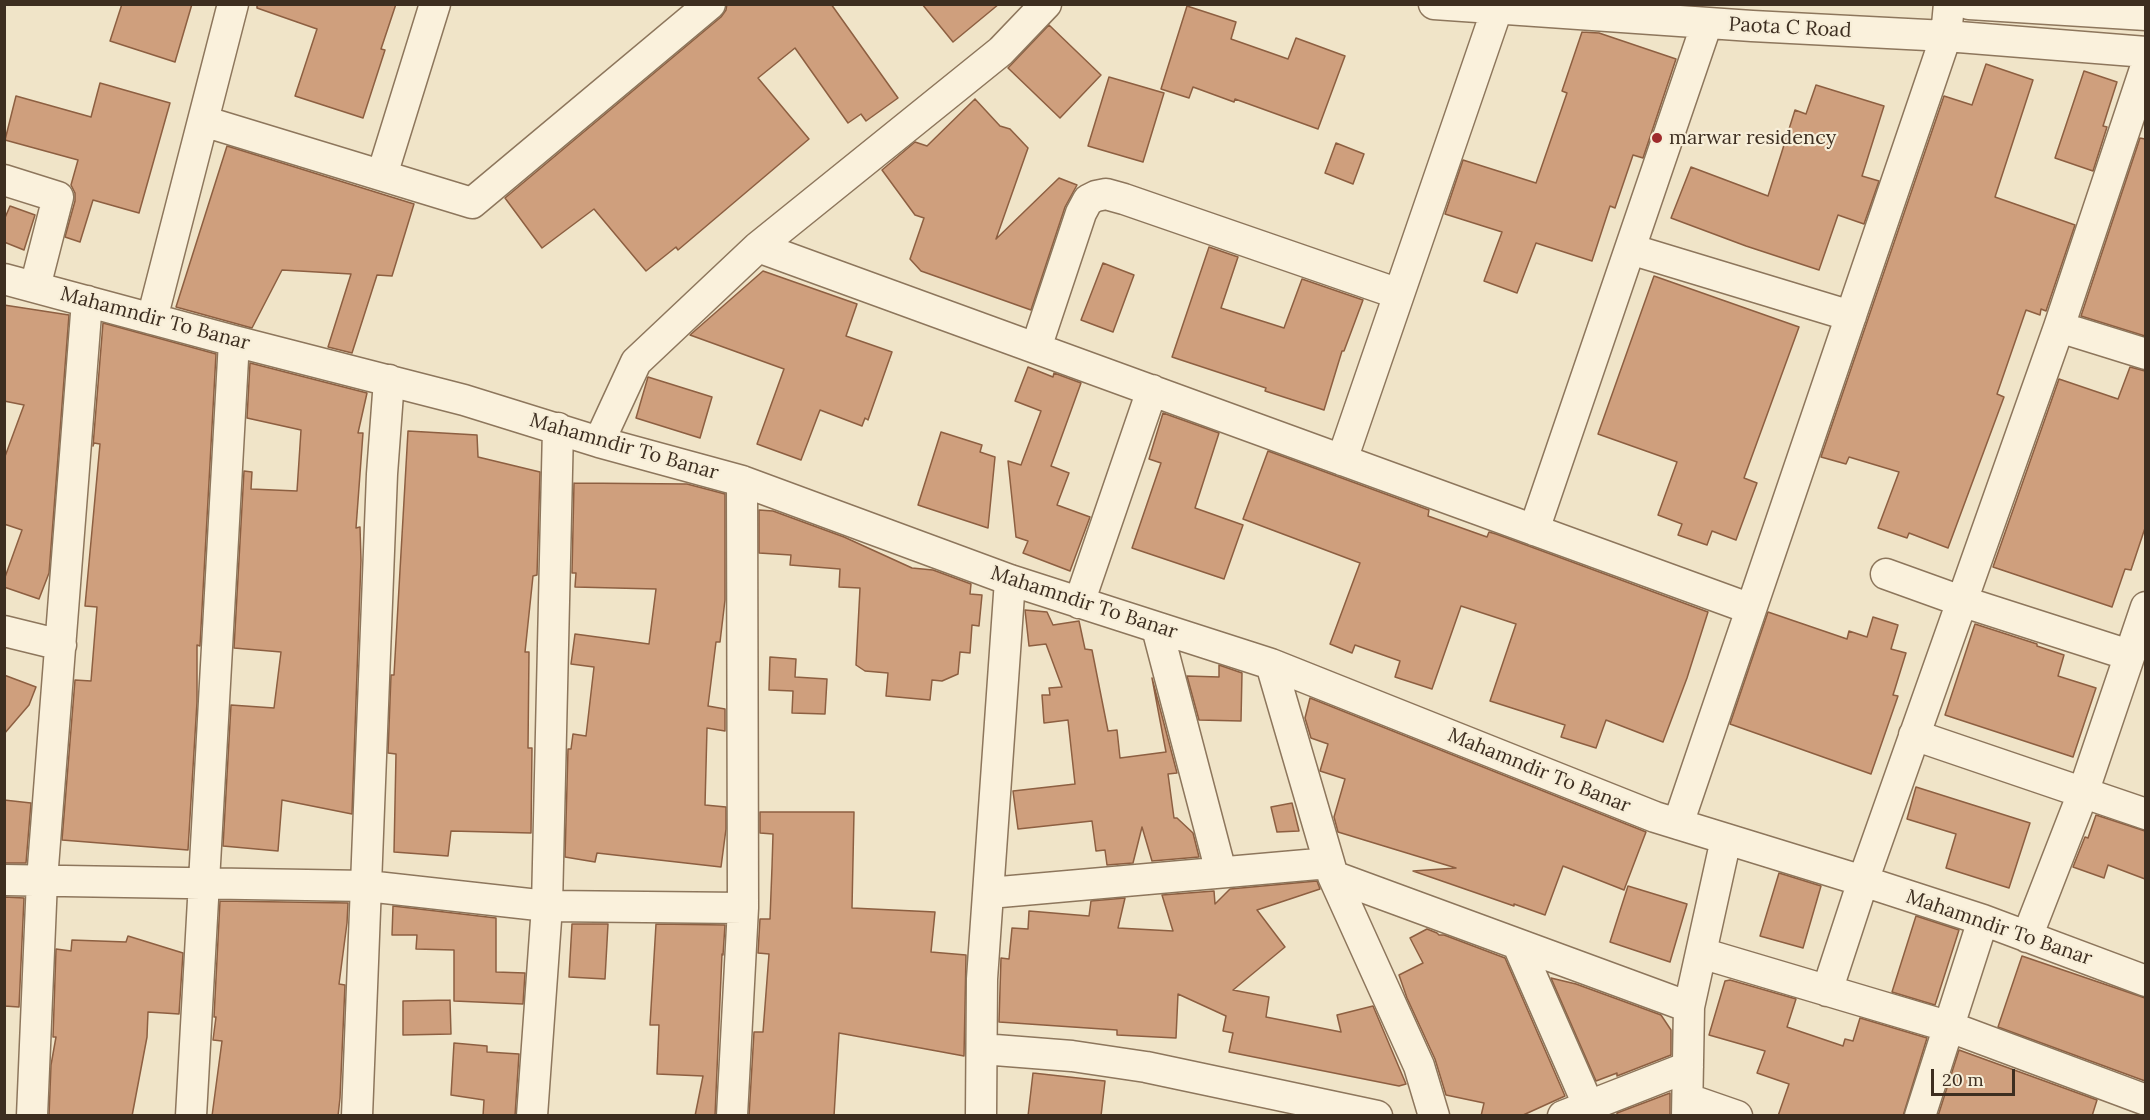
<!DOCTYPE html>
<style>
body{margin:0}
#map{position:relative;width:2150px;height:1120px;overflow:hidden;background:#f0e4c8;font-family:Lora,serif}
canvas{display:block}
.frame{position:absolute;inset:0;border:6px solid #3d2e20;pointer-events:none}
.scale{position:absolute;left:1931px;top:1069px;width:84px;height:27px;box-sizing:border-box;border:3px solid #3d2e20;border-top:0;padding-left:8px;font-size:18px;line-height:21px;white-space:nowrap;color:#3d2e20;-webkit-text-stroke:4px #f7eed8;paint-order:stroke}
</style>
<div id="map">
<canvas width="2150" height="1120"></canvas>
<div class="frame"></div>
<div class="scale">20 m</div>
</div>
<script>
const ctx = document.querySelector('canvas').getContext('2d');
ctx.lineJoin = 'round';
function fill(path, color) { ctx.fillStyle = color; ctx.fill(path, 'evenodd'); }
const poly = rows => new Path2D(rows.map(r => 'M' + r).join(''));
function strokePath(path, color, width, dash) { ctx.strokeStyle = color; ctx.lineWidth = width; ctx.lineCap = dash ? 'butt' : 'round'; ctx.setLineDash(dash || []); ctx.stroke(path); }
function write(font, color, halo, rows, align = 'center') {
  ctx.font = font + ' Lora,serif'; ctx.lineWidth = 4.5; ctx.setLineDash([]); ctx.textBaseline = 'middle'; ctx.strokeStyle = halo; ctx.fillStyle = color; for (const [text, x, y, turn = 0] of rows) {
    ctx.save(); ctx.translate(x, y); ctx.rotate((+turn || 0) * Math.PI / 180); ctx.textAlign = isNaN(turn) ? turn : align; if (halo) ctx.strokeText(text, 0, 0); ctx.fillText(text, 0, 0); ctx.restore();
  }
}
const building = poly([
 [122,4,192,4,175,62,110,41,122,4],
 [257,4,396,4,381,49,385,50,363,118,295,96,317,29,257,8,257,4],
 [727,4,831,4,898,98,866,121,861,114,848,123,795,48,758,78,809,139,678,250,676,247,646,271,594,209,542,248,505,198,721,17,726,10,727,4],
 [922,4,999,4,953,42,922,4],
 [1187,6,1236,22,1231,39,1288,59,1296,38,1345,56,1318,129,1235,99,1234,102,1193,87,1189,98,1161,89,1187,6],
 [1049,25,1101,75,1060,118,1008,68,1049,25],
 [1582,32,1599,33,1676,59,1643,158,1633,155,1615,208,1610,206,1592,261,1536,243,1517,293,1484,281,1502,232,1445,214,1463,160,1536,183,1567,93,1562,91,1582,32],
 [1986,64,2033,80,1995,197,2075,225,2046,311,2041,309,2040,315,2026,310,1997,394,2004,397,1948,548,1909,533,1907,538,1878,528,1899,472,1849,457,1846,464,1821,457,1944,96,1972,105,1986,64],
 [2084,71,2117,82,2103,126,2107,127,2093,171,2055,158,2084,71],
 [1109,77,1164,93,1143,162,1088,146,1109,77],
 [100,83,170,103,139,213,93,200,80,242,65,237,75,201,75,193,71,185,78,160,5,140,16,96,91,117,100,83],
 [1816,85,1884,106,1862,176,1879,181,1864,224,1838,215,1819,270,1746,246,1671,218,1691,167,1768,196,1795,110,1806,114,1816,85],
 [975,99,1000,126,1010,129,1028,148,996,239,1059,178,1077,185,1065,207,1031,310,921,271,910,259,924,218,915,215,882,170,915,142,927,146,975,99],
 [2140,138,2145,139,2145,336,2081,316,2140,138],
 [1336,143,1364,154,1353,184,1325,173,1336,143],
 [227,146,414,204,392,276,377,275,352,353,328,347,351,274,282,270,252,328,176,307,227,146],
 [10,206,35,215,24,250,4,242,4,220,10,206],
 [1209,247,1238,257,1221,308,1284,328,1302,279,1363,300,1344,351,1342,351,1324,410,1265,391,1266,388,1172,357,1209,247],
 [1103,263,1134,275,1113,332,1081,320,1103,263],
 [763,271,857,304,846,336,892,352,868,420,865,418,862,426,820,410,801,460,757,444,784,369,690,335,763,271],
 [1654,276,1799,327,1744,478,1757,483,1736,540,1712,531,1707,545,1678,535,1682,524,1658,515,1677,462,1598,434,1654,276],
 [4,305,69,315,49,573,39,599,4,587,4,580,22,530,4,524,4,459,24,405,4,401,4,305],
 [103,323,216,354,200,646,197,645,197,702,188,850,62,840,75,680,91,681,97,607,85,606,100,444,94,443,93,446,103,323],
 [250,363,367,393,358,433,363,433,356,528,360,527,361,560,352,814,282,800,278,851,223,846,231,705,274,708,281,652,234,648,244,471,252,472,251,489,297,491,301,430,247,418,250,363],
 [1028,367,1053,377,1054,373,1081,383,1051,466,1069,473,1057,505,1090,517,1070,571,1023,553,1028,541,1016,537,1008,461,1021,465,1041,411,1015,401,1028,367],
 [2130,367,2145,371,2145,528,2131,570,2125,569,2112,607,1993,567,2059,379,2118,399,2130,367],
 [648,377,712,397,700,438,636,418,648,377],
 [1163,413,1219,433,1195,508,1243,525,1224,579,1132,548,1161,463,1149,459,1163,413],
 [408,431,477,435,478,457,540,472,537,575,533,576,525,652,529,652,528,748,532,748,531,833,451,831,448,856,394,852,396,754,388,753,391,675,394,675,408,431],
 [941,432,982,445,980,452,995,457,988,528,918,505,941,432],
 [1268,451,1429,510,1428,516,1487,537,1489,532,1496,534,1708,612,1687,678,1663,742,1606,720,1596,748,1561,737,1565,725,1490,701,1516,624,1461,606,1432,689,1395,677,1400,661,1355,645,1352,653,1330,644,1360,563,1243,519,1268,451],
 [574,483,687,484,725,494,725,600,720,642,716,642,708,706,725,709,725,731,707,728,705,805,726,807,726,829,721,867,597,853,595,862,565,857,568,749,571,749,573,734,586,736,594,667,571,664,575,634,649,644,656,589,575,587,576,573,572,573,574,483],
 [759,510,773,511,844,537,912,568,933,570,971,584,970,594,982,595,979,626,972,625,970,653,960,652,958,674,942,681,932,680,930,700,886,696,888,673,865,671,856,665,860,588,839,587,840,569,790,565,791,555,759,553,759,510],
 [1025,610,1047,612,1053,625,1079,621,1085,649,1092,650,1108,731,1117,730,1120,758,1166,752,1152,678,1177,773,1168,774,1174,818,1177,818,1193,833,1199,857,1152,861,1142,827,1133,863,1107,865,1105,850,1096,851,1092,821,1018,829,1013,791,1075,784,1068,720,1044,723,1042,695,1050,695,1049,688,1062,687,1046,644,1029,646,1025,610],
 [1768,612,1847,639,1849,631,1867,637,1873,617,1898,625,1891,649,1906,653,1893,695,1898,696,1871,774,1730,724,1768,612],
 [1975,624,2037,644,2037,646,2064,655,2058,676,2096,688,2073,757,1945,715,1975,624],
 [770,657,796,659,795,677,827,679,825,714,792,713,793,691,769,690,770,657],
 [1219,665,1242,673,1241,721,1199,720,1187,676,1219,677,1219,665],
 [4,675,36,687,29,705,4,734,4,675],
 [1310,698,1646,832,1624,890,1563,866,1545,915,1514,904,1514,906,1413,871,1456,868,1338,832,1334,817,1345,779,1320,771,1328,744,1311,738,1305,718,1310,698],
 [1916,787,2030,823,2009,888,1946,868,1956,834,1907,819,1916,787],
 [4,800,31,803,26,863,4,863,4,800],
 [1292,803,1299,831,1277,832,1271,807,1292,803],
 [760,812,854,812,852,908,935,912,931,952,966,955,964,1056,839,1033,834,1116,749,1116,754,1032,763,1032,769,954,758,953,760,919,770,919,772,867,773,834,760,833,760,812],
 [2096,815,2145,831,2145,879,2108,865,2104,878,2073,867,2085,837,2088,838,2096,815],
 [1779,873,1821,886,1803,948,1760,936,1779,873],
 [1317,881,1320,889,1257,910,1285,947,1233,990,1269,997,1266,1017,1341,1032,1337,1015,1373,1006,1406,1084,1399,1086,1229,1052,1233,1033,1223,1031,1226,1016,1178,994,1176,1038,1117,1035,1117,1030,999,1022,1001,958,1009,959,1012,928,1028,929,1029,911,1089,916,1091,901,1125,898,1118,928,1173,931,1162,895,1214,891,1215,904,1230,889,1317,881],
 [1628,886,1687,904,1670,962,1610,942,1628,886],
 [4,897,24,898,19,1007,4,1006,4,897],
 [220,901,348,903,347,923,339,984,345,985,340,1098,338,1116,212,1116,222,1041,213,1040,216,1017,214,1017,220,901],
 [393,906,496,918,496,972,525,973,523,1004,454,1001,454,950,416,949,417,935,392,935,393,906],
 [1916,916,1959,930,1935,1005,1892,992,1916,916],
 [572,924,608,924,605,979,569,977,572,924],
 [656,924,725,925,723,955,722,954,715,1116,695,1116,703,1076,657,1074,659,1025,650,1025,656,924],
 [1427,929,1437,933,1439,935,1444,935,1505,958,1565,1096,1521,1116,1481,1116,1484,1103,1446,1095,1435,1059,1407,998,1399,975,1423,963,1410,938,1427,929],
 [128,936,183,953,179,1014,148,1012,147,1037,132,1116,49,1116,51,1065,56,1037,53,1037,56,949,71,951,72,940,126,942,128,936],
 [2022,956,2145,998,2145,1081,1998,1027,2022,956],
 [1551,978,1576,984,1661,1015,1671,1030,1671,1055,1617,1076,1617,1073,1596,1081,1551,978],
 [1730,980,1796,999,1787,1027,1843,1046,1845,1039,1853,1041,1860,1018,1927,1038,1903,1116,1778,1116,1789,1084,1757,1073,1765,1051,1709,1035,1725,981,1730,980],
 [450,1000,451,1034,403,1035,403,1001,450,1000],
 [454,1043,487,1046,487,1052,519,1054,515,1116,483,1116,484,1100,451,1095,454,1043],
 [1959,1050,2097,1100,2092,1116,1938,1116,1959,1050],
 [1033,1073,1105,1081,1101,1116,1028,1116,1033,1073],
 [1670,1093,1670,1116,1617,1116,1617,1113,1670,1093]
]);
fill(building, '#cf9f7d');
strokePath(building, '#8d5f41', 1.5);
const minor = poly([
 [1434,4,1752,26,1946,36,2146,52],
 [1969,4,2146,15],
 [203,121,472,203,710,4],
 [382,175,435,4],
 [4,180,58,197,35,287],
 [758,247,1751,609],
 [1630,249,1851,316],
 [4,279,234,341,464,400,599,442,742,481,1010,580,1271,664,1655,817,1863,881,1983,920,2146,981],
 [152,319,233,4],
 [2059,327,2146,354],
 [1036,348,1081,213,1088,200,1096,196,1106,194,1124,199,1399,294],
 [558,428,547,906,743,908,742,481],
 [599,442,636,362,758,247,1001,51,1046,4],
 [1342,460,1497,9],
 [1534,530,1707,23],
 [1886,574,1961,601,2129,655],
 [1079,603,1152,390],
 [1157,628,1221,872],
 [4,631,61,645],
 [1271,664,1333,876,1419,1066,1434,1116],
 [1914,735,2146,814],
 [1678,824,1946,36,1949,4],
 [1333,876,1689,1007],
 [4,880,367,886,547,906,532,1116],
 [989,893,1329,863],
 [2027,937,2083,793,2146,607],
 [1518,945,1593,1116],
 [1701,953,1950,1027,2146,1100],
 [1827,991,1863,881,2059,327,2146,66],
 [982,1049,1072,1056,1146,1067,1377,1116],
 [1688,1099,1737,1116],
 [32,1116,42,880,87,301],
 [191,1116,234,341],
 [357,1116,382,474,389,380],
 [732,1116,743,908],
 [981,1116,982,979,1010,580],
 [1563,1116,1688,1067],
 [1687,1116,1689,1007,1726,839],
 [1920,1116,1983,920]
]);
strokePath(minor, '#8d765c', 33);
strokePath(minor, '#faf1dc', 30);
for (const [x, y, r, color] of [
 [1657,138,6,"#9e2a2b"]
]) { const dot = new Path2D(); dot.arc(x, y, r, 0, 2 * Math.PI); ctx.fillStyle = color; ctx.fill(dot); strokePath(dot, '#f7eed8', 2); }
write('20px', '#3d2e20', '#f7eed8', [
 ["Paota C Road",1790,28,3],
 ["Mahamndir To Banar",155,319,15],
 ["Mahamndir To Banar",624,447,16],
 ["Mahamndir To Banar",1084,603,18],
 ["Mahamndir To Banar",1539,771,22],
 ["Mahamndir To Banar",1999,928,19]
]);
write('20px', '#3d2e20', '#f7eed8', [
 ["marwar residency",1669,138]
], 'left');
</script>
